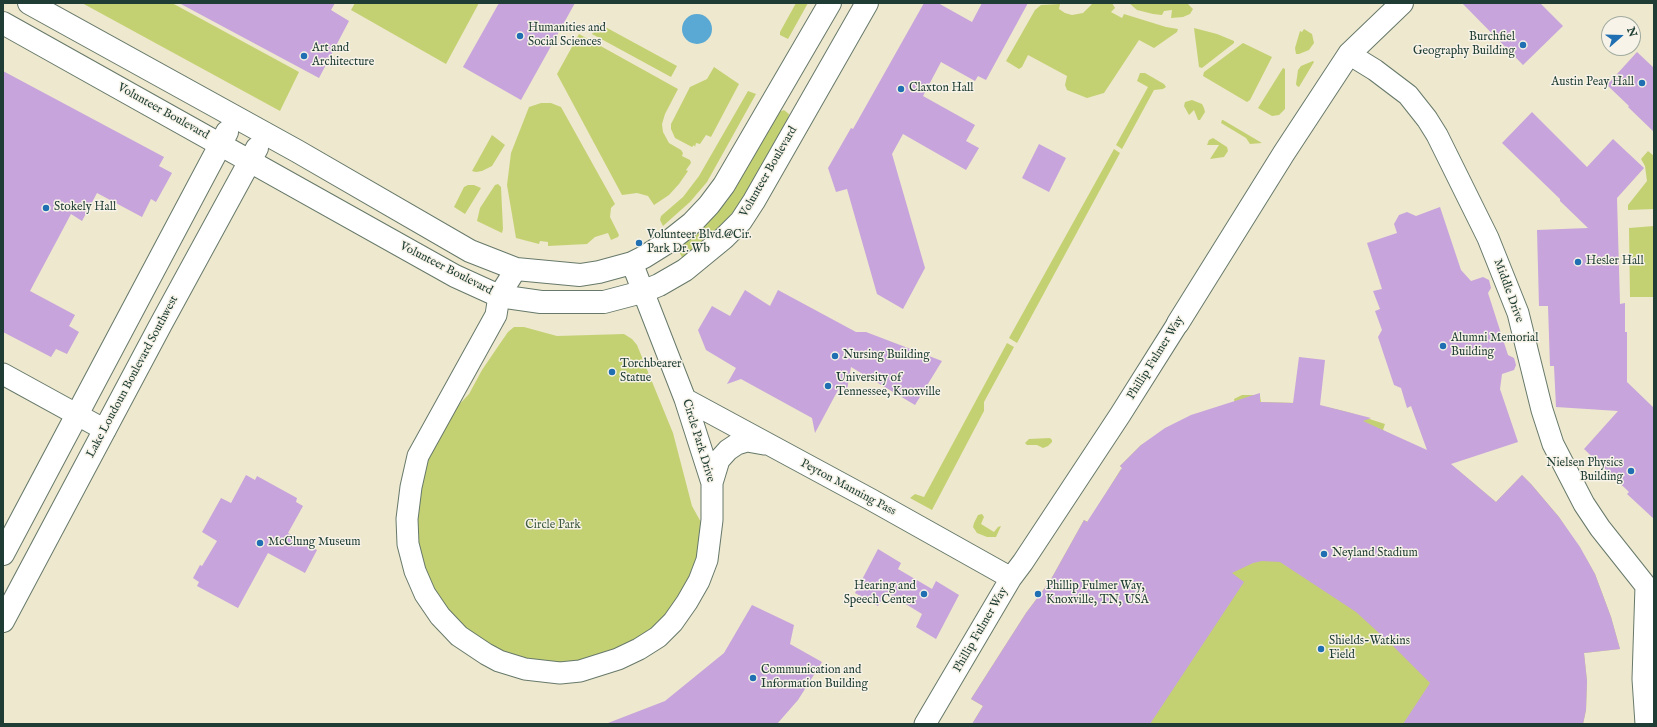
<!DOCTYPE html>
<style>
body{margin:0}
#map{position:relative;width:1657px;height:727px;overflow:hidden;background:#eee8ce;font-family:"IM FELL English",serif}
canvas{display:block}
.frame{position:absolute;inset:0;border:4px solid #1f3d34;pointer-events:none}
.north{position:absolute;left:1601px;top:16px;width:40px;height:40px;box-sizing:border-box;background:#f7f3e8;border:1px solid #a1aaa0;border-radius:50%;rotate:70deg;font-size:11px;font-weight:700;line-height:16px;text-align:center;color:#1f3d34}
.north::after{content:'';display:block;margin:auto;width:14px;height:18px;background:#1f6fb2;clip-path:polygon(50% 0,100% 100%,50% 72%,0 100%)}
</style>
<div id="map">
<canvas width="1657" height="727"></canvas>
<div class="frame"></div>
<div class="north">N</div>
</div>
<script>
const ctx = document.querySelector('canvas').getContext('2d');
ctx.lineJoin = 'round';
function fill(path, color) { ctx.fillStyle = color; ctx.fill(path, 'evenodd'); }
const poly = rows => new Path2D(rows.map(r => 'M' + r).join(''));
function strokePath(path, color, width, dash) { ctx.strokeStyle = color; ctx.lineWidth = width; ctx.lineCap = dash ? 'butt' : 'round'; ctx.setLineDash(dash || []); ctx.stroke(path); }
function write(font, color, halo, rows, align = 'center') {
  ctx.font = font + ' "IM FELL English",serif'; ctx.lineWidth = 3; ctx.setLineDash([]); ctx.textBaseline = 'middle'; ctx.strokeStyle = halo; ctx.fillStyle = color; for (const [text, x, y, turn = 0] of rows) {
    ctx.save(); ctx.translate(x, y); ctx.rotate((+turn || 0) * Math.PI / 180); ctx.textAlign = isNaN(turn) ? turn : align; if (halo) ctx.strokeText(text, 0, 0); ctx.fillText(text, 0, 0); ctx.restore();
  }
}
fill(poly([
 [82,3,172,3,299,72,280,111],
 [355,3,479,3,446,64,351,10],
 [796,3,808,3,788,39,780,35,780,32],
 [1093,3,1112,3,1115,8,1111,12,1122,18,1124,14,1166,27,1178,29,1177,32,1154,48,1139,40,1104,93,1087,98,1067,90,1065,85,1067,76,1028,55,1022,67,1019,69,1006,61,1035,10,1041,5,1060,4,1059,9,1065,13,1072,15,1083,13],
 [1129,3,1187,3,1193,9,1190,14,1183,17,1171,18,1172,10,1164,11,1162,15,1153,14,1137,10],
 [598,23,677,66,671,77,592,34],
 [1194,28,1217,34,1234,41,1234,43,1202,68,1199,67],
 [1304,29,1312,34,1314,43,1309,50,1299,54,1296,54,1295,48,1300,31,1302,32],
 [579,34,678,89,665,114,662,124,663,132,669,143,681,150,683,153,682,156,690,160,691,163,686,170,688,171,679,184,669,195,654,205,648,196,637,193,622,195,557,74],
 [1243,43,1272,57,1250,100,1247,102,1203,76,1204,72],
 [1313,61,1314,62,1299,87,1297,86,1296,84,1298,70,1301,66],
 [714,67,739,84,711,137,706,135,700,144,696,143,695,147,694,145,692,147,675,138,671,129,671,124,690,87,707,79],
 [1283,68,1285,69,1285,109,1279,115,1272,116,1258,108],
 [1140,73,1145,73,1164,84,1166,87,1163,89,1154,90,1122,149,1116,145,1148,87,1137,81],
 [748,91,756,94,707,182,690,202,663,226,660,220,661,216,683,197,699,176],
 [1192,100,1202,104,1204,108,1205,112,1200,120,1198,120,1194,110,1189,115,1184,106,1185,102],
 [541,103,551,103,561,107,615,204,611,208,610,217,619,235,618,237,611,240,608,233,595,237,587,244,548,246,548,242,540,241,539,244,516,238,507,185,511,153,529,107],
 [784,110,789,114,788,119,739,205,723,224,683,259,677,248,700,230,727,201,779,112],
 [1222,120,1223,120,1262,143,1250,144,1246,138,1221,123],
 [492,135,505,145,503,148,492,166,482,171,476,172,472,171],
 [1213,138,1227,147,1228,151,1224,157,1210,159,1219,145,1207,145,1209,140],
 [1114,149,1120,153,1017,343,1009,338],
 [1648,151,1654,156,1654,209,1628,210,1628,205,1647,181,1645,166,1641,159],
 [498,184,501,187,503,229,502,233,477,221,480,208,495,185],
 [468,185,474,185,481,188,465,214,454,207,464,187],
 [1654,226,1654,297,1630,297,1629,228],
 [514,327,524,327,557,336,624,334,632,339,637,345,673,433,692,506,702,524,701,555,687,594,627,653,543,668,480,647,430,592,414,533,421,469,454,410,469,394,482,370,499,345,508,332],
 [1007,343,1014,347,984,402,984,411,932,510,910,498,915,494,924,497],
 [1242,395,1253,395,1260,396,1261,402,1300,403,1327,407,1348,412,1385,424,1383,430,1459,471,1496,502,1522,475,1531,484,1559,517,1587,560,1595,574,1611,617,1620,649,1584,653,1587,681,1586,710,1583,724,972,724,983,706,971,699,1026,613,1050,581,1084,520,1088,522,1121,469,1124,470,1120,466,1141,445,1235,404,1234,399],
 [1050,438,1052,440,1052,442,1048,446,1043,448,1037,445,1027,445,1025,443,1029,439],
 [982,514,984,517,981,524,994,532,998,527,1001,526,996,537,987,537,977,533,973,527,974,523,978,515]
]), '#c4d173');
fill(poly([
 '682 29a15 15 0 1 1 30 0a15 15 0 1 1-30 0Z'
]), '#5aa9d4');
fill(poly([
 [179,3,335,3,331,10,349,21,319,78],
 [499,3,575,3,521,100,463,67],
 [924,3,938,3,972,22,982,3,1028,3,986,80,978,76,975,81,941,62,923,96,975,125,966,141,979,148,966,170,903,134,892,154,925,268,903,309,877,294,847,189,836,192,828,168,851,128,853,129],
 [1462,3,1540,3,1563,26,1523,65],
 [1637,52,1654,68,1654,132,1628,107,1629,106,1607,85],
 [3,71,164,157,159,166,172,173,156,202,151,199,142,217,97,193,82,221,71,214,30,291,75,315,69,326,79,332,67,354,56,349,51,357,3,332],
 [1532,112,1587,167,1613,139,1644,168,1617,198,1620,304,1625,303,1625,332,1627,332,1627,382,1654,408,1654,519,1627,494,1629,492,1584,449,1618,411,1556,407,1554,366,1550,366,1548,306,1539,306,1537,230,1588,228,1560,201,1560,199,1502,143],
 [1039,144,1066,158,1049,192,1022,178],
 [1440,207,1461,270,1471,281,1483,277,1489,280,1491,288,1488,293,1508,355,1514,358,1516,365,1514,370,1502,374,1500,389,1518,442,1451,464,1496,502,1522,475,1531,484,1559,517,1580,547,1595,574,1611,617,1620,649,1584,653,1587,681,1586,710,1583,724,1403,724,1430,683,1391,644,1356,612,1280,562,1262,561,1253,563,1232,573,1244,582,1150,724,972,724,983,706,971,699,1026,613,1050,581,1084,520,1087,522,1122,468,1120,466,1141,445,1165,428,1191,415,1260,393,1260,402,1293,403,1299,357,1325,360,1320,405,1371,418,1363,421,1427,450,1411,406,1407,408,1401,388,1394,385,1378,337,1382,330,1375,311,1380,309,1373,291,1382,289,1367,243,1397,233,1394,224,1399,215,1407,212,1416,216],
 [745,290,770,306,778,290,856,332,866,332,942,361,915,405,851,367,847,390,838,390,815,433,812,418,741,379,727,384,736,368,706,350,698,330,712,306,730,316],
 [246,475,255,480,257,476,297,498,296,502,303,506,288,533,317,550,305,573,268,553,238,608,197,586,199,582,193,578,200,565,202,566,217,541,202,532,221,498,231,503],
 [878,549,901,563,898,569,932,589,936,581,959,595,936,639,916,627,922,614,886,592,878,606,855,593],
 [752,605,794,625,790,644,822,662,798,700,777,724,608,724,608,723,665,701,724,653]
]), '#c7a4db');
const street = poly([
 [1349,54,1375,70,1408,95,1427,119,1437,135,1488,238,1518,313,1542,410,1553,444,1584,504,1600,528,1646,586,1654,593],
 [516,269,499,296,496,315,418,456,411,487,407,519,408,544,415,571,425,594,440,616,459,636,486,654,499,661,525,669,560,673,580,671,618,659,639,649,658,637,673,622,687,602,699,581,707,560,712,520,712,483,685,399,632,263],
 [3,374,105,430],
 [685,399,870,499,1011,578],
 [712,483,719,460,728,450,737,444,747,441,764,444],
 [925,724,1011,578,1023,562,1120,415,1178,323],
 [1646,724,1643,679,1646,586]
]);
const secondary = poly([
 [29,3,297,151,470,251,516,269,580,275,599,272,632,263,644,257,668,242,692,223,709,205,724,185,830,3],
 [3,23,455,276,499,296,541,302,604,302,642,292,659,285,685,270,724,238,741,221,754,201,867,3],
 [1178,323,1284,153,1349,54,1402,3],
 [3,554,227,132],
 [3,621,161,324,257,148]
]);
strokePath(street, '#67796a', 23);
strokePath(secondary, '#67796a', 24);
strokePath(street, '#fff', 21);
strokePath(secondary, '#fff', 22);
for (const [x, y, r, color] of [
 [520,36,4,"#1f6fb2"],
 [1523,45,4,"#1f6fb2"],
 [304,56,4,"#1f6fb2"],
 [1642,83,4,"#1f6fb2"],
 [901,89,4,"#1f6fb2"],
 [46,208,4,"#1f6fb2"],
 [639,243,4,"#1f6fb2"],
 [1578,262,4,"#1f6fb2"],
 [1443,346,4,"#1f6fb2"],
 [835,356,4,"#1f6fb2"],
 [612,372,4,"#1f6fb2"],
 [828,386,4,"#1f6fb2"],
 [1631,471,4,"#1f6fb2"],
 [260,543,4,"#1f6fb2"],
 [1324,554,4,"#1f6fb2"],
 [924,594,4,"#1f6fb2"],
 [1038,594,4,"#1f6fb2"],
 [1321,649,4,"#1f6fb2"],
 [753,678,4,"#1f6fb2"]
]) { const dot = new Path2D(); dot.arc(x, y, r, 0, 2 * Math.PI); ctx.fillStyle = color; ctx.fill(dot); strokePath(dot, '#f7f3e8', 1.5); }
write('12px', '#1f3d34', '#f7f3e8', [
 ["Humanities and",528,29],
 ["Social Sciences",528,43],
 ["Burchfiel",1515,38,"right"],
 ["Geography Building",1515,52,"right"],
 ["Art and",312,49],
 ["Architecture",312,63],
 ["Austin Peay Hall",1634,83,"right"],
 ["Claxton Hall",909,89],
 ["Stokely Hall",54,208],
 ["Volunteer Blvd.@Cir.",647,236],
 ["Park Dr. Wb",647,250],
 ["Hesler Hall",1586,262],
 ["Alumni Memorial",1451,339],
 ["Building",1451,353],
 ["Nursing Building",843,356],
 ["Torchbearer",620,365],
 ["Statue",620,379],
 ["University of",836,379],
 ["Tennessee, Knoxville",836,393],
 ["Nielsen Physics",1623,464,"right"],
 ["Building",1623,478,"right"],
 ["McClung Museum",268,543],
 ["Neyland Stadium",1332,554],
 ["Hearing and",916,587,"right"],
 ["Speech Center",916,601,"right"],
 ["Phillip Fulmer Way,",1046,587],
 ["Knoxville, TN, USA",1046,601],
 ["Shields-Watkins",1329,642],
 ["Field",1329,656],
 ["Communication and",761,671],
 ["Information Building",761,685]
], 'left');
write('12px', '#1f3d34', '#f7f3e8', [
 ["Volunteer Boulevard",163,112,29],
 ["Volunteer Boulevard",769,172,-60],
 ["Volunteer Boulevard",446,269,27],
 ["Middle Drive",1508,291,70],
 ["Phillip Fulmer Way",1156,358,-58],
 ["Lake Loudoun Boulevard Southwest",133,377,-62],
 ["Circle Park Drive",698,441,73],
 ["Peyton Manning Pass",848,488,28],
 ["Phillip Fulmer Way",981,630,-60]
]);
write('12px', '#405b41', '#f7f3e8', [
 ["Circle Park",553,526]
]);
</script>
